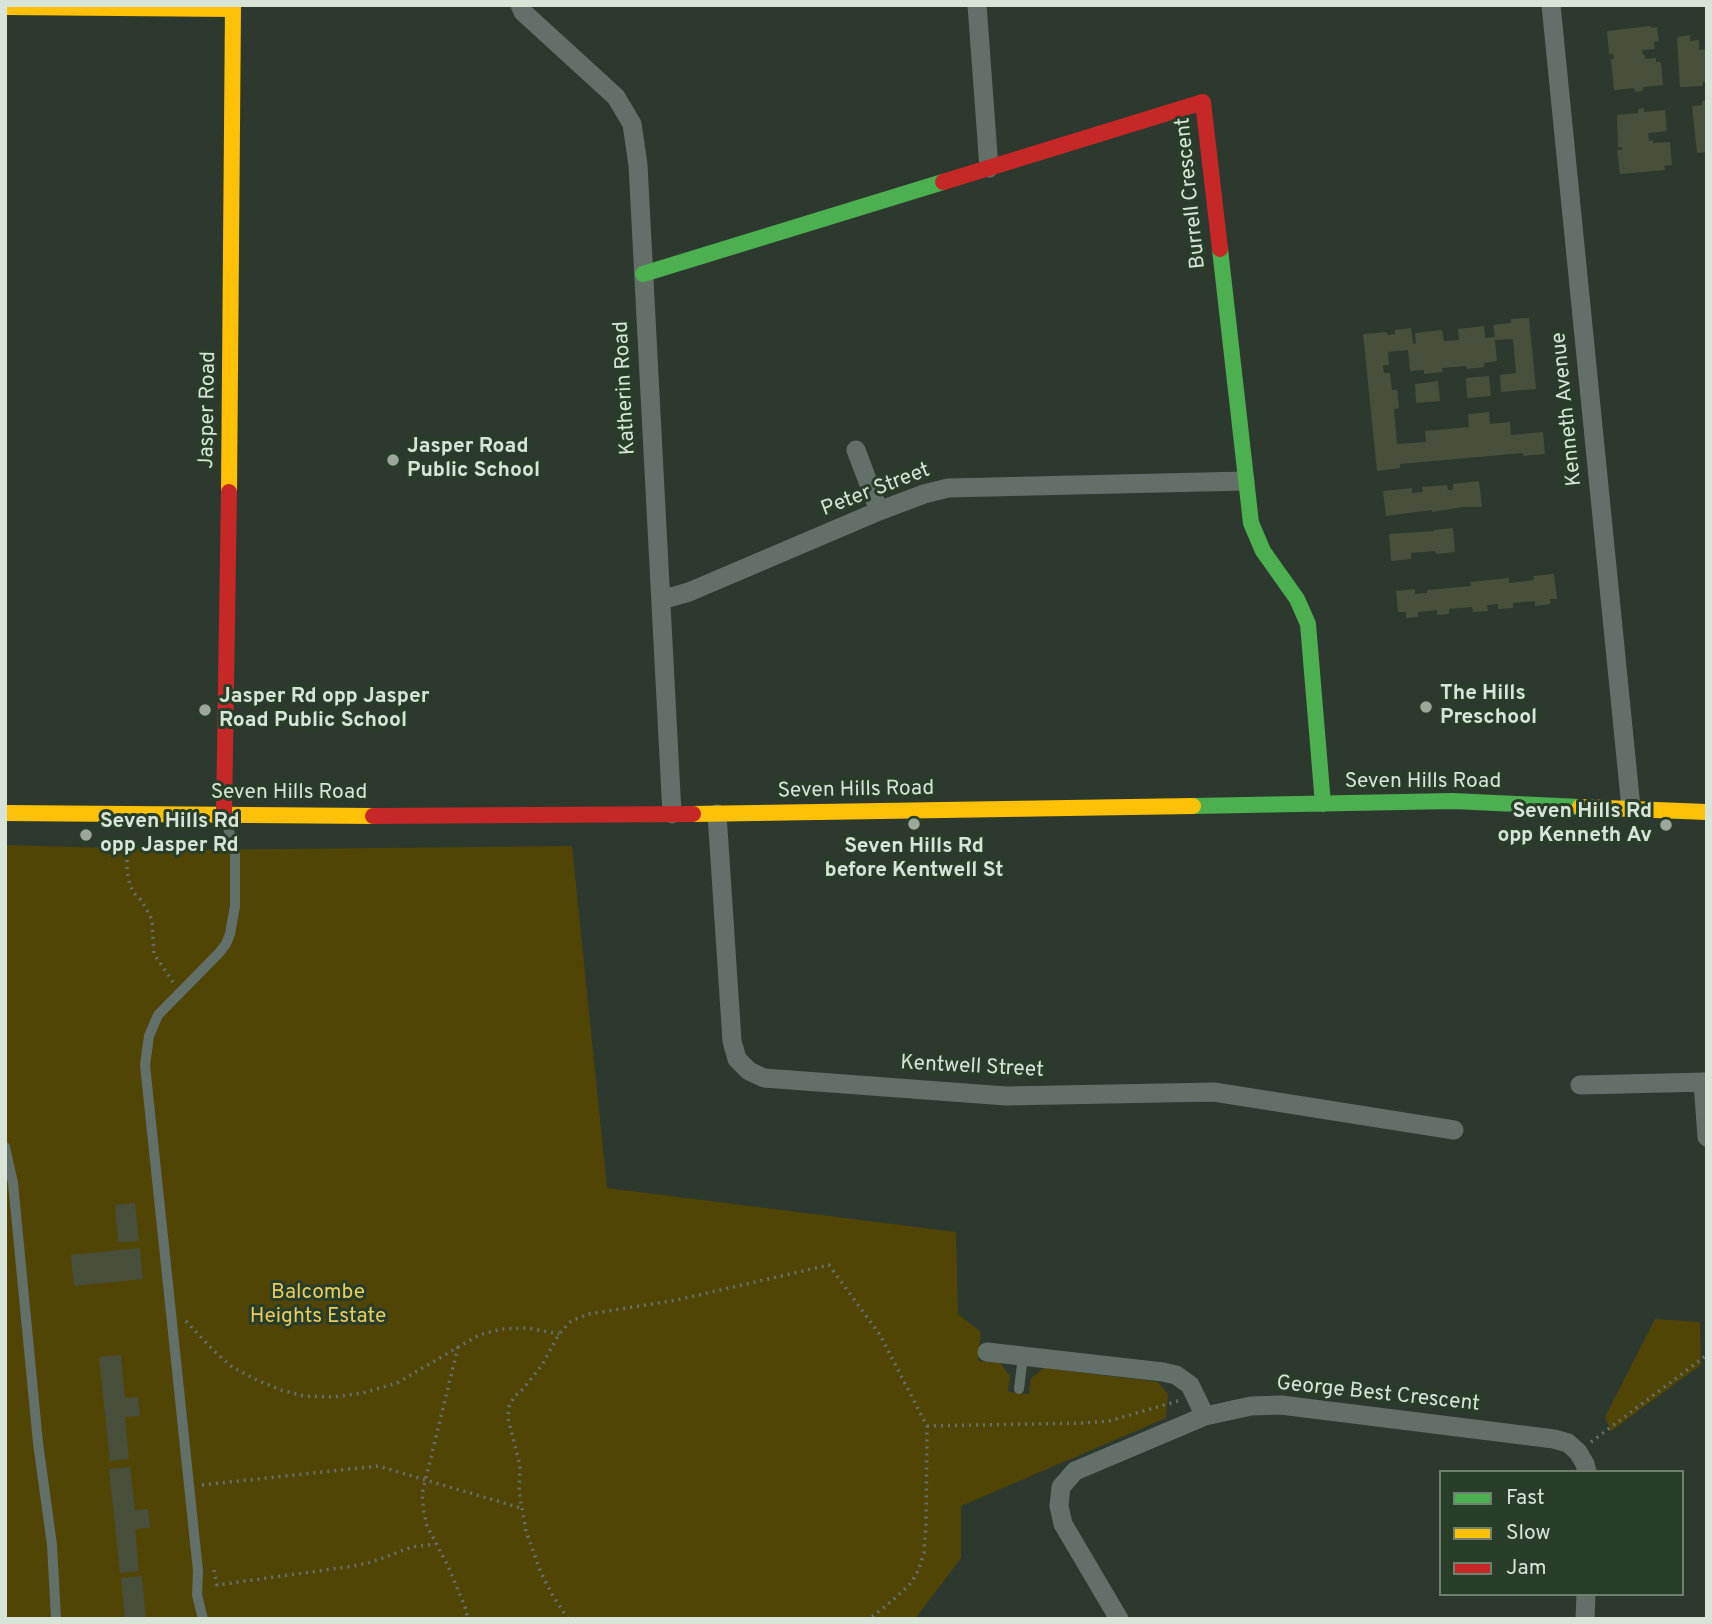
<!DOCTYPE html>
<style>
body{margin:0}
#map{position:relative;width:1712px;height:1624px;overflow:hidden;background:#2d392e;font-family:Overpass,sans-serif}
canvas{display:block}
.frame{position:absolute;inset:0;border:7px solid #d7e4d7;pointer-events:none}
.legend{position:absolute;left:1439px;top:1470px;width:245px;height:126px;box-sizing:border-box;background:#283e29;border:2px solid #6e806f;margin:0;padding:9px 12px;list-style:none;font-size:21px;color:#d7e4d7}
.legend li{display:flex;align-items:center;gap:14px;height:35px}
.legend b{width:35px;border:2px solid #6e806f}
</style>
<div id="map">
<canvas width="1712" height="1624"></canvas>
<div class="frame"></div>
<ul class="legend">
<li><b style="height:9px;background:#4caf50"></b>Fast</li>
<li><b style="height:9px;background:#ffc107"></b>Slow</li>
<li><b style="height:9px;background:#c62828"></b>Jam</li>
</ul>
</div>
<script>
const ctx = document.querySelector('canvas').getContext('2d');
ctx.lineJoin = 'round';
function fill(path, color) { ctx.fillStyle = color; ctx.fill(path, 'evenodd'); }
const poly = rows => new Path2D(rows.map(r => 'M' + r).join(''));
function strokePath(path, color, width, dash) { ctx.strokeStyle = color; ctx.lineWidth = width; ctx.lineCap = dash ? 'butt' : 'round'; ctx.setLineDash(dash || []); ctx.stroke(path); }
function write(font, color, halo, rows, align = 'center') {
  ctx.font = font + ' Overpass,sans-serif'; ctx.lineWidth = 6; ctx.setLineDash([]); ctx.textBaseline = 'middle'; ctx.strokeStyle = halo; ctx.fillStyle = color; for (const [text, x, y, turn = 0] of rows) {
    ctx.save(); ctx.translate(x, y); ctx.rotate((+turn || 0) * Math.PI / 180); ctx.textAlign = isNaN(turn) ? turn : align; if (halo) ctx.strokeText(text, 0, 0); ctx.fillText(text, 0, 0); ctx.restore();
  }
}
fill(poly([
 [5,845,184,850,572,846,607,1188,956,1232,958,1314,981,1332,978,1361,1000,1363,1010,1376,1008,1392,1029,1394,1031,1378,1044,1368,1158,1382,1168,1394,1166,1418,961,1506,961,1558,915,1619,5,1619],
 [1655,1319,1700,1322,1701,1365,1611,1431,1605,1417]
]), '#514506');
fill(poly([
 [1651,26,1651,28,1657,27,1659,41,1654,42,1655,49,1642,50,1643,55,1645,55,1645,59,1656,58,1656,62,1661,62,1663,85,1643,87,1643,91,1635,92,1634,88,1614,90,1611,59,1614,59,1613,54,1609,54,1607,31],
 [1690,35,1690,41,1699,40,1699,50,1707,49,1707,82,1703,82,1703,86,1680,87,1677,37],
 [1707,100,1707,152,1697,153,1692,106,1702,105,1702,101],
 [1644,108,1644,112,1665,110,1667,131,1648,133,1649,141,1653,140,1653,143,1670,142,1672,165,1664,166,1665,170,1620,174,1617,150,1622,150,1622,147,1618,147,1617,115,1638,113,1638,109],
 [1529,318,1536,389,1501,392,1500,375,1516,373,1513,339,1495,340,1497,361,1484,363,1484,367,1467,369,1466,366,1442,368,1443,372,1424,374,1424,370,1410,371,1408,350,1388,352,1389,365,1383,365,1384,373,1390,373,1392,390,1397,390,1399,408,1394,409,1397,444,1426,442,1425,431,1469,427,1468,414,1489,412,1490,424,1510,422,1511,435,1543,432,1545,454,1523,456,1523,453,1400,464,1400,468,1377,471,1363,334,1387,332,1387,335,1395,334,1395,330,1411,328,1413,344,1416,343,1415,333,1442,330,1444,341,1459,340,1458,329,1484,326,1485,338,1495,337,1493,325,1511,323,1511,319],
 [1489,376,1491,396,1467,398,1466,378],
 [1438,381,1440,401,1416,403,1415,384],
 [1479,481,1482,507,1463,507,1432,512,1432,510,1386,516,1383,491,1412,488,1412,493,1423,492,1422,487,1447,485,1448,490,1453,490,1453,484],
 [1453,528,1455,552,1436,554,1435,551,1411,553,1411,559,1391,561,1389,534,1434,531,1434,530],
 [1554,574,1557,599,1550,599,1550,604,1535,606,1535,601,1513,603,1513,608,1498,609,1498,604,1487,605,1488,611,1473,612,1472,607,1449,609,1449,614,1437,615,1437,610,1418,612,1418,617,1406,618,1406,612,1398,612,1396,591,1415,589,1415,594,1427,593,1427,590,1471,586,1470,582,1509,578,1509,583,1534,580,1533,576],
 [135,1203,139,1241,118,1242,115,1205],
 [140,1248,143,1279,74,1286,71,1255],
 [121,1355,125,1398,138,1397,140,1416,125,1417,129,1459,110,1461,99,1357],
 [130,1467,135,1510,148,1509,150,1528,135,1529,139,1571,120,1573,109,1469],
 [142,1576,146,1619,125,1619,121,1578]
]), '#48503c');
strokePath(poly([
 [127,839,127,870,130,885,134,893,142,901,149,914,152,920,154,954,173,982],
 [186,1321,214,1351,232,1367,257,1380,281,1390,304,1396,333,1397,363,1393,397,1383,479,1335,501,1329,528,1328,559,1334],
 [458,1347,422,1494,424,1513,427,1526,448,1566,465,1607,468,1619],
 [927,1426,1083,1423,1109,1421,1178,1401],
 [1591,1442,1707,1355],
 [202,1485,378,1466,521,1508],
 [214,1570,217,1585,354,1566,372,1562,412,1547,436,1544],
 [568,1619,553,1596,541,1573,526,1531,519,1491,520,1466,508,1418,509,1407,514,1397,523,1389,542,1365,559,1334,571,1321,589,1314,677,1300,829,1265,880,1335,927,1426,926,1524,924,1553,918,1571,911,1583,892,1601,869,1619]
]), '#66706a', 3.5, [2, 5]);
strokePath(poly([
 [5,1147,13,1183,38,1443,52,1545,56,1619],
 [1019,1389,1023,1356],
 [203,1619,197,1595,198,1571,145,1065,149,1036,158,1015,219,953,226,944,230,934,235,906,235,851,225,818]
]), '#63706a', 10);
strokePath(poly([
 [520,5,523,12,616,97,632,124,638,165,672,814],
 [977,5,989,168],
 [1551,5,1631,808],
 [856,450,879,511],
 [661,600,689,592,879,511,924,494,948,488,1245,481],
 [717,814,732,1041,737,1059,749,1071,764,1078,1006,1096,1214,1092,1454,1130],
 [1703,1082,1707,1137],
 [1580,1085,1707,1082],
 [987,1352,1163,1372,1176,1375,1190,1385,1205,1416],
 [1119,1619,1063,1524,1059,1506,1061,1487,1075,1471,1205,1416,1251,1406,1281,1405,1554,1439,1568,1443,1578,1452,1585,1464,1587,1472],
 [1585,1619,1586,1594]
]), '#63706a', 19);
strokePath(poly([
 [1220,249,1251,523,1263,551,1297,599,1308,624,1323,804],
 [643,274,943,182],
 [1193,806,1453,801,1580,807]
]), '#4caf50', 16);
strokePath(poly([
 [5,7,233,9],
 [229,492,233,5],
 [1580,807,1707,812],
 [5,813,373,816],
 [693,814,1193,806]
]), '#ffc107', 16);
strokePath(poly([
 [943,182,1203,102,1220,249],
 [224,815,229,492],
 [373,816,693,814]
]), '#c62828', 16);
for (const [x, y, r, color] of [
 [393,460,7,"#9ca89c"],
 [1426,707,7,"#9ca89c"],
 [205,710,7,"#9ca89c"],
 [914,824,7,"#9ca89c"],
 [1666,825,7,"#9ca89c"],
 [86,835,7,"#9ca89c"]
]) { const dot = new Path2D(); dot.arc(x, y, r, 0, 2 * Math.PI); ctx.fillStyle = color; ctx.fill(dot); strokePath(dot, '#283e29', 2.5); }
write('21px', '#d7e4d7', '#283e29', [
 ["Burrell Crescent",1192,193,-96],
 ["Katherin Road",626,388,-93],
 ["Kenneth Avenue",1568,409,-96],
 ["Jasper Road",209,410,-89],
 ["Peter Street",876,491,-21],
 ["Seven Hills Road",1423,783],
 ["Seven Hills Road",856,791,-1],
 ["Seven Hills Road",289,794],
 ["Kentwell Street",972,1068,3],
 ["George Best Crescent",1378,1395,6]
]);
write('bold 21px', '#d7e4d7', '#283e29', [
 ["Jasper Road",407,448],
 ["Public School",407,472],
 ["The Hills",1440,695],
 ["Preschool",1440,719],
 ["Jasper Rd opp Jasper",219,698],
 ["Road Public School",219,722],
 ["Seven Hills Rd",1652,813,"right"],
 ["opp Kenneth Av",1652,837,"right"],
 ["Seven Hills Rd",100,823],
 ["opp Jasper Rd",100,847],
 ["Seven Hills Rd",914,848,"center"],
 ["before Kentwell St",914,872,"center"]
], 'left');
write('21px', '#e8cc5c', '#283e29', [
 ["Balcombe",318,1294],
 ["Heights Estate",318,1318]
]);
</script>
